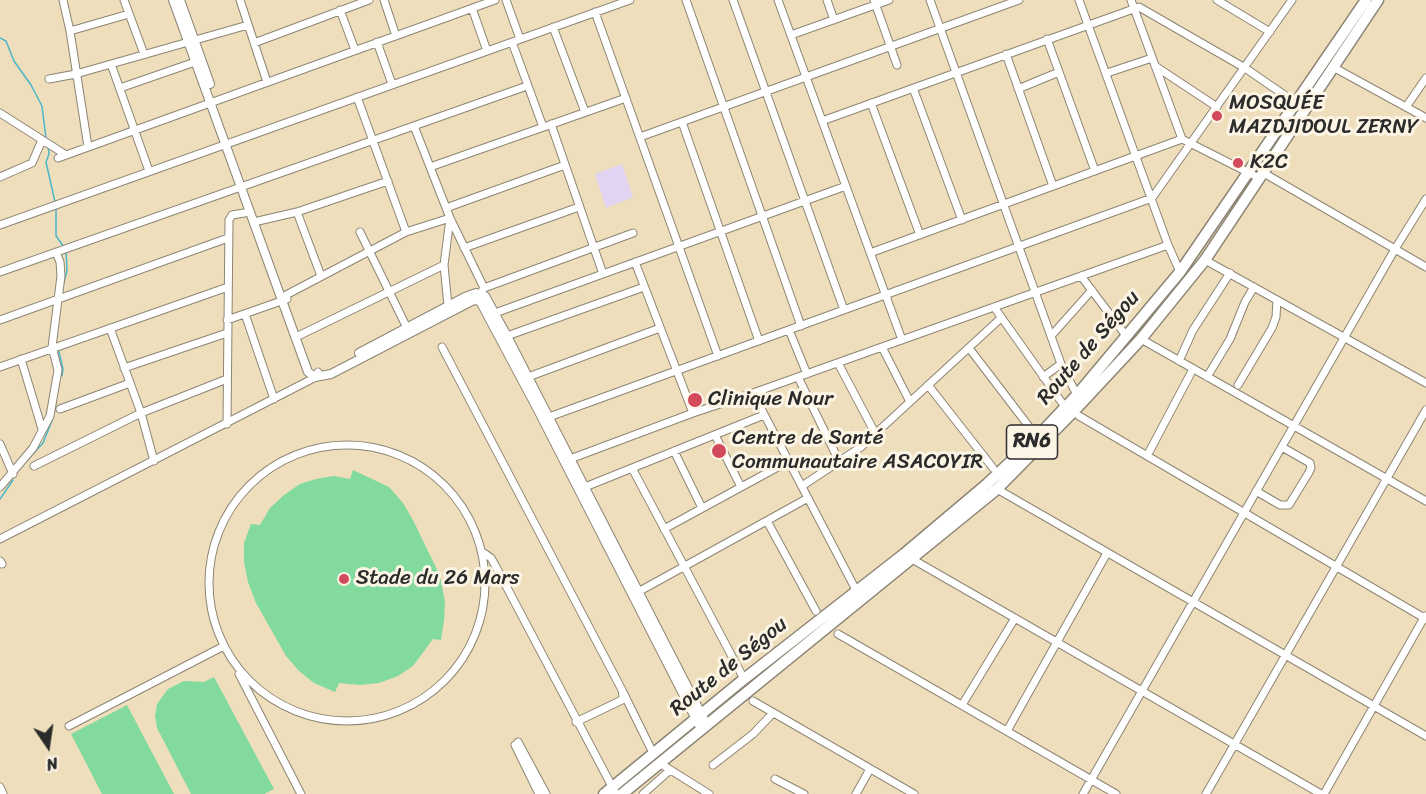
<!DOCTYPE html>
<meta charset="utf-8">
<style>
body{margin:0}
#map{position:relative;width:1426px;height:794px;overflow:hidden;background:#eedebc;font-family:Sriracha,sans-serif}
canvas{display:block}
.north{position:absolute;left:18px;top:716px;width:60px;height:60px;-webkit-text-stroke:4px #fcf5e5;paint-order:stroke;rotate:167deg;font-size:16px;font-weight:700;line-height:24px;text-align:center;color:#2b2b2b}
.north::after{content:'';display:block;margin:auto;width:21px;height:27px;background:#2b2b2b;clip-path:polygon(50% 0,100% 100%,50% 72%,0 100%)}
</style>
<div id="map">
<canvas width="1426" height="794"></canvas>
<div class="north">N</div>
</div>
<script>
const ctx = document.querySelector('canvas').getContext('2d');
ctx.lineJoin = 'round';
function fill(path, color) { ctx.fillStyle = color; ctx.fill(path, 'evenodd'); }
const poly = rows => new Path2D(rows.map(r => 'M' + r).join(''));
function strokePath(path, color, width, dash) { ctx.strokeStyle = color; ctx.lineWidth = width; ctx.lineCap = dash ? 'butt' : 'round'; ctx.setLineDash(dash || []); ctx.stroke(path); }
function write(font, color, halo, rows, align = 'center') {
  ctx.font = font + ' Sriracha,sans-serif'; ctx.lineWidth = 6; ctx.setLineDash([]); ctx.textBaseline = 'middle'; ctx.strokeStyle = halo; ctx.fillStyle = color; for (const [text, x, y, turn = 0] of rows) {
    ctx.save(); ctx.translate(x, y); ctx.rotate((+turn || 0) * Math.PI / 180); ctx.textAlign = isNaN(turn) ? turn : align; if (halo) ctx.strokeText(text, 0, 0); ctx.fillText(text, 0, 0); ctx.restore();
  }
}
fill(poly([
 [622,164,633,197,606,208,595,174]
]), '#e1d4f3');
fill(poly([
 [353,470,389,487,403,503,414,522,440,576,445,602,444,621,441,640,433,639,413,666,398,676,379,683,360,685,339,683,335,692,314,683,299,671,286,656,256,603,248,582,244,562,244,543,251,524,260,525,270,508,284,495,300,484,316,479,334,476,350,479],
 [214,677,274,789,264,794,191,794,157,728,155,716,157,704,168,689,184,681,204,682],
 [127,705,174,794,102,794,71,734]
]), '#82da9f');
strokePath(poly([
 [0,38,6,41,14,61,31,85,42,106,46,138],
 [48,146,49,154,46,162,55,202],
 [56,207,56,236,64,247],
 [63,285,67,271,66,251],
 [56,340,58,325],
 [58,348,63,369,62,376],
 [20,468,43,443,53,418],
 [0,499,13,480]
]), '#4cb6ca', 1.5);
const minor = poly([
 [63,0,70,31,88,147],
 [124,0,144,54],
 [240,0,267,82],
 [384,0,396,36],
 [506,0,520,39],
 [686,0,801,326],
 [733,0,844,310],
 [778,0,902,340],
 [827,0,834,20],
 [874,0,897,65],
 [930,0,1061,364,1043,377],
 [1079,0,1168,245,1180,272],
 [1131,0,1182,139,1259,178],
 [1217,0,1270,32],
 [472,8,487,51],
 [340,10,355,50],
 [595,12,718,356],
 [553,27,585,112],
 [70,31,129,14],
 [791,35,889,0],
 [1047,39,1095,171],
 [377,42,392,84],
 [512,42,543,127],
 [254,43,369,0],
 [1006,54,1053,186],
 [111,64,149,171],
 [1155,66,1217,107],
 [1333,67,1426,118],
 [1107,73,1152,58],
 [49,79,76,74,248,25],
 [120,88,195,62],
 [913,88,962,220],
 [1018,89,1059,72],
 [357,97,406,232],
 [871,103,920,235],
 [1406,107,1426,78],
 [0,113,66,155],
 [822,121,1139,7,1245,68,1296,103],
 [682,122,759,341],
 [551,124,603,274],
 [414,126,450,218,484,288],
 [640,137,1019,0],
 [58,158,495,0],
 [430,167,626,98],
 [1262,172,1426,267],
 [0,177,32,163,42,140],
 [446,208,565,165],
 [297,212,321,276],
 [254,222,297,212,388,181],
 [0,225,630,0],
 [360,232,407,328],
 [464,248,579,207],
 [870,253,1182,139],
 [1205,260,1426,383],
 [635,262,693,413],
 [0,272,527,86],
 [1081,276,1127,337],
 [482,291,484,288,633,233],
 [286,295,406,232,450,218],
 [448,306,444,265,450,218],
 [994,307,1065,407],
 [495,313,846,186],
 [245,314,274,399],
 [0,320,228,238],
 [227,320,287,299],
 [110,328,141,413,154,461],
 [789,330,807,374],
 [507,336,644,287],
 [1051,336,1092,290],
 [296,337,444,265],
 [1141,339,1426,501],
 [442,347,622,690,623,696,622,700,576,722],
 [882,347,910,402],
 [969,348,1037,437],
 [21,359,42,429],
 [1179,361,1193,330,1230,273],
 [838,363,875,433],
 [1061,364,1077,395],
 [0,367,228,287],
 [124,368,227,333],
 [528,377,660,328],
 [798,377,839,461],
 [1207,377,1230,339,1245,302,1254,287],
 [928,385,993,468],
 [1238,385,1272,328,1276,317,1277,300],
 [753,393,856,590],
 [60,409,130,383],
 [1079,416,1426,619],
 [549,417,1152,198,1292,0],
 [227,424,229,220,232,215,250,212],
 [715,435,741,487],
 [0,444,13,474],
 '209 583a138 138 0 1 1 276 0a138 138 0 1 1-276 0Z',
 [674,451,702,508],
 [1147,456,1193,369],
 [570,459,693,413,753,393,1168,245],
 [34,466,141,413,227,379],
 [632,468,744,679],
 [802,486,861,447,1001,318],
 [0,487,33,448,50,416,58,370,52,347,61,276,60,262,56,252],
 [585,487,764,415],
 [997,489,1426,736],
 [1256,491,1280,505,1289,505,1308,474,1311,468,1310,463,1282,447],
 [767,521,816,611],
 [664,529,789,461],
 [0,539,312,379,315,377,318,372],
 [484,553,491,558,495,565,616,794],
 [912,559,1321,794],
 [0,561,2,564],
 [638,592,808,498],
 [838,634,1116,794],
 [239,674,301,794],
 [623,692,653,753],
 [753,701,914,794],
 [962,705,1015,618],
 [69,726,224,646],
 [1007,731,1107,553],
 [518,742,546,794],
 [515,745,539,794],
 [661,764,709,794],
 [713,765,753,734,773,713],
 [775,779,804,794],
 [0,787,3,794],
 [643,794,669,771],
 [856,794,870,769],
 [1083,794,1395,249,1426,199],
 [1206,794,1426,410],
 [1324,794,1425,616]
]);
const tertiary = poly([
 [173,0,308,372,315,377,331,374,468,303,474,300,480,301,538,410,701,729],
 [180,0,210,84],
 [359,353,465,297,476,293,485,296,507,336,707,725]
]);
const trunk = poly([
 [604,794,744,679,904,554,987,484,1037,437,1077,395,1180,272,1366,0],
 [622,794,997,489,1073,412,1141,339,1205,260,1378,0]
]);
strokePath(minor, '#8c8474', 9);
strokePath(tertiary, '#8c8474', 10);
strokePath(trunk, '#8c8474', 13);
strokePath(minor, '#fff', 7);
strokePath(tertiary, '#fff', 8);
strokePath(trunk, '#fff', 10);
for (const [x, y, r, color] of [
 [1217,116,6,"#d1495b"],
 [1238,163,6,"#d1495b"],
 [695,400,8,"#d1495b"],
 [719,451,8,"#d1495b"],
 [344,579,6,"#d1495b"]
]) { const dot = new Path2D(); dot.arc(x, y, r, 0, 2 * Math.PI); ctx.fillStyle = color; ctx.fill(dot); strokePath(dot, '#fcf5e5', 2); }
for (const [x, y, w] of [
 [1032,442,51]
]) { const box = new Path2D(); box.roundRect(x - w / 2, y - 17, w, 34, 4.5); ctx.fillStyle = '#fcf5e5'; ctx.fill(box); strokePath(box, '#2b2b2b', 1.5); }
write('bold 20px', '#2b2b2b', null, [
 ["RN6",1032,442]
]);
write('21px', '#2b2b2b', '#fcf5e5', [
 ["MOSQUÉE",1229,104],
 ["MAZDJIDOUL ZERNY",1229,128],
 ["K2C",1250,163],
 ["Clinique Nour",708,400],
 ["Centre de Santé",732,439],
 ["Communautaire ASACOYIR",732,463],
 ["Stade du 26 Mars",356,579]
], 'left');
write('21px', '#2b2b2b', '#fcf5e5', [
 ["Route de Ségou",1089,348,-49],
 ["Route de Ségou",729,667,-39]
]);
</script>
